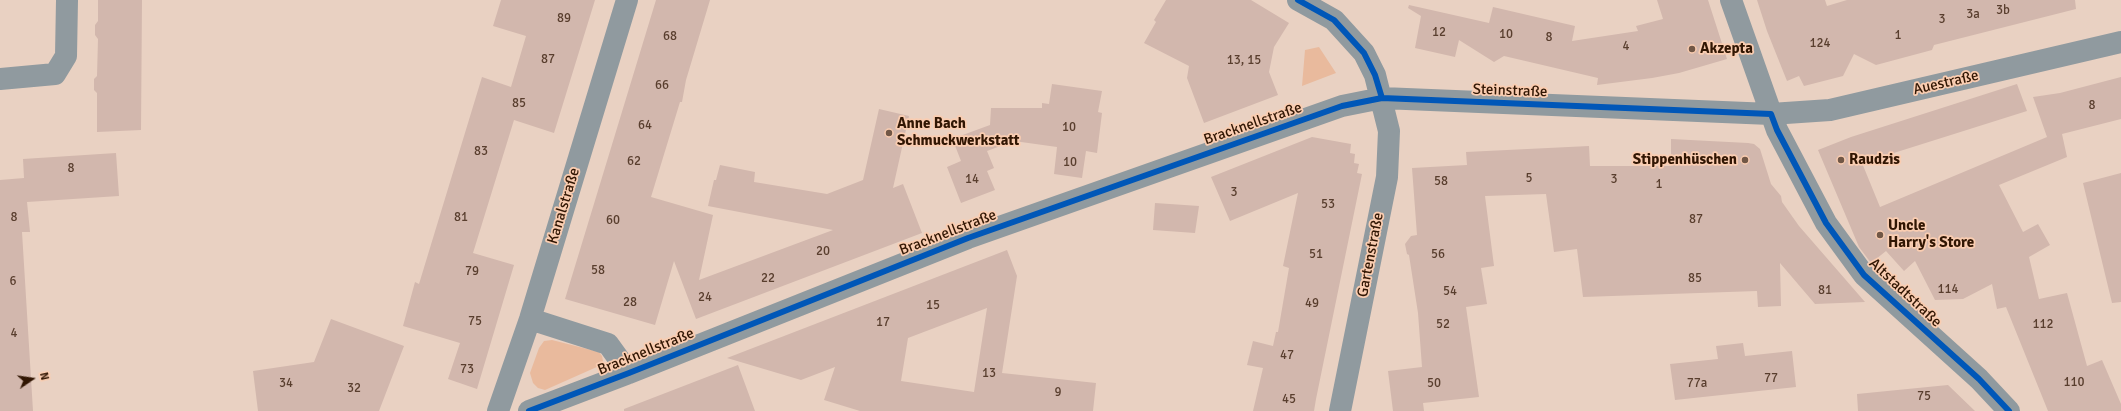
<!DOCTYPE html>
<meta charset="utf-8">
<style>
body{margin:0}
#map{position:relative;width:2121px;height:411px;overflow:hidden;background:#e9d1c2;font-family:Signika,sans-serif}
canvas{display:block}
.north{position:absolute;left:12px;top:359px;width:40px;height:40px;-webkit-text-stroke:3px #facdb1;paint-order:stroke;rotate:77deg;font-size:11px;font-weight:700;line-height:16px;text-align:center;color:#311603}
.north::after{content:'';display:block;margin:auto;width:14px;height:18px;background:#311603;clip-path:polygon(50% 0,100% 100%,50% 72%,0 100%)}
</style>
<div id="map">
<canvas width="2121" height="411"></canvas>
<div class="north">N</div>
</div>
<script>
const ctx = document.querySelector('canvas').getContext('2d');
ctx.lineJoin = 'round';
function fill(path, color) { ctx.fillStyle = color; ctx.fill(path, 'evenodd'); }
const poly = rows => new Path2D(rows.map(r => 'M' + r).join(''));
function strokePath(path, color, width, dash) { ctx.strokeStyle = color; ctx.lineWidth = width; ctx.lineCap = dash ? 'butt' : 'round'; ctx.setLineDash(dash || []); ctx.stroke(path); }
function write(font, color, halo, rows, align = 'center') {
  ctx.font = font + ' Signika,sans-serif'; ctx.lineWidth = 3.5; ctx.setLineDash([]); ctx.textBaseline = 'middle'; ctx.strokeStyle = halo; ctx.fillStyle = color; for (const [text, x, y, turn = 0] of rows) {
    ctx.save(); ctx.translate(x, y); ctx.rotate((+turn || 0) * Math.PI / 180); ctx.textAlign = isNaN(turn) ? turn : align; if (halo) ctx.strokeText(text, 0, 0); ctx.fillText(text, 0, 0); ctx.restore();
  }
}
fill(poly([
 [1319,47,1336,73,1302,86,1305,50],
 [552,340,599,352,602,356,603,361,599,366,545,390,538,388,533,383,530,373,539,348,544,341]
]), '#e9ba9d');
fill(poly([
 [98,0,142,0,141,130,97,132,97,93,94,90,94,79,97,76,98,39,95,35,95,25,98,21],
 [501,0,595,0,554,133,514,120,473,253,514,265,477,389,448,379,460,343,403,326,415,282,419,284,482,77,511,87,526,36,493,26],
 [656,0,710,0,686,80,682,102,680,102,651,197,713,215,699,280,833,230,708,206,714,180,716,180,720,165,755,172,754,182,827,194,863,180,879,109,909,116,893,188,903,184,922,233,696,319,674,261,655,325,565,299],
 [1166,0,1251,0,1289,23,1274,47,1269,72,1278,95,1204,123,1187,78,1189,66,1144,43,1156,22,1154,20],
 [1657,0,1708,0,1727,59,1679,73,1652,78,1597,85,1598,78,1504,56,1494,62,1459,40,1455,57,1415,48,1421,16,1408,8,1409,5,1489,23,1493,7,1575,26,1572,41,1638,31,1636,26,1663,19],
 [1757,0,1825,0,1827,6,1847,0,2075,0,2076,9,1934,45,1932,50,1876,65,1854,54,1843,76,1804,86,1799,76,1787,81,1767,31],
 [2121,77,2121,119,2062,134,2067,157,1999,185,2023,232,2038,224,2050,245,2029,257,2039,299,2067,293,2087,366,2102,360,2121,404,2121,411,2048,411,2006,307,1997,309,1992,284,1963,299,1935,300,1915,261,1904,271,1886,251,1871,263,1859,247,1818,150,1851,137,2017,84,2027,111,1862,163,1880,207,2047,137,2033,97,2060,93],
 [1052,84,1102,91,1098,112,1102,113,1097,153,1086,151,1082,178,1054,174,1057,147,1014,141,987,151,994,168,987,171,995,190,961,203,947,167,961,161,954,143,962,140,960,136,990,125,991,108,1042,108,1042,103,1049,104],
 [1312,137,1351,144,1350,153,1355,154,1354,163,1359,164,1357,173,1362,174,1316,399,1314,411,1253,411,1263,368,1247,365,1253,341,1273,346,1276,332,1278,332,1289,268,1283,266,1298,193,1230,221,1211,177],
 [1671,139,1748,143,1754,144,1760,149,1771,184,1781,196,1782,202,1799,226,1865,302,1815,304,1780,263,1781,306,1758,307,1757,291,1583,297,1577,249,1554,252,1546,194,1485,196,1494,266,1481,268,1487,304,1466,307,1479,397,1423,403,1424,411,1393,411,1388,371,1422,367,1418,313,1409,255,1407,254,1405,244,1411,236,1417,235,1412,168,1467,165,1466,152,1589,146,1590,166,1671,166],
 [116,153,119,196,27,202,30,232,22,232,33,411,0,411,0,180,24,178,23,159],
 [2121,173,2121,302,2112,303,2083,183],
 [1155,203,1199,206,1195,233,1153,230],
 [1007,250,1017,276,1002,373,1096,383,1093,411,860,411,824,400,835,367,801,380,727,358],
 [987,308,974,392,901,381,908,338],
 [331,319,404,346,379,411,258,411,253,371,314,362],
 [1743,343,1745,356,1792,351,1796,387,1675,400,1670,364,1718,359,1716,346],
 [738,365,755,411,624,411,624,409],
 [1948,385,1975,411,1858,411,1857,394]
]), '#d2b7ad');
strokePath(poly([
 [1298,0,1334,20,1364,53,1375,75,1389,131,1387,177,1340,411],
 [1731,0,1777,130,1826,223,1864,275,1979,379,2009,411],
 [0,79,55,74,66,56,67,0],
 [530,319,608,344,629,373],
 [498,411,530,319,627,0],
 [529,411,629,373,968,238,1342,106,1382,98,1771,114,1830,110,2121,42]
]), '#909a9f', 22);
strokePath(poly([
 [1298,0,1334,20,1364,53,1375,75,1382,98],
 [529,411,629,373,968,238,1342,106,1382,98,1771,114,1777,130,1826,223,1864,275,1979,379,2009,411]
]), '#0057b8', 6);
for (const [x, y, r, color] of [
 [1692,49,4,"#715746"],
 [889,133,4,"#715746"],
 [1745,160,4,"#715746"],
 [1841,160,4,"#715746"],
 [1880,235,4,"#715746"]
]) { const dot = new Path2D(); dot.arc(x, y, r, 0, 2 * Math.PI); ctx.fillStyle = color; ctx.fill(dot); strokePath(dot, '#facdb1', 1.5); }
write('13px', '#593e2e', null, [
 ["3b",2003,11],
 ["3a",1973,15],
 ["89",564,19],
 ["3",1942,20],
 ["12",1439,33],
 ["10",1506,35],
 ["1",1898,36],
 ["68",670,37],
 ["8",1549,38],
 ["124",1820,44],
 ["4",1626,47],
 ["87",548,60],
 ["13, 15",1244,61],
 ["66",662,86],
 ["85",519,104],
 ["8",2092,106],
 ["64",645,126],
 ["10",1069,128],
 ["83",481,152],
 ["62",634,162],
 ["10",1070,163],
 ["8",71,169],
 ["5",1529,179],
 ["14",972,180],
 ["3",1614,180],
 ["58",1441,182],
 ["1",1659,185],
 ["3",1234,193],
 ["53",1328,205],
 ["8",14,218],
 ["81",461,218],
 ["87",1696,220],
 ["60",613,221],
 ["20",823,252],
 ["51",1316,255],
 ["56",1438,255],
 ["58",598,271],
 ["79",472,272],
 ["22",768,279],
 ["85",1695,279],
 ["6",13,282],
 ["114",1948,290],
 ["81",1825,291],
 ["54",1450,292],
 ["24",705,298],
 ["28",630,303],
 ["49",1312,304],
 ["15",933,306],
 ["75",475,322],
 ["17",883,323],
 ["52",1443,325],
 ["112",2043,325],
 ["4",14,334],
 ["47",1287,356],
 ["73",467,370],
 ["13",989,374],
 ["77",1771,379],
 ["110",2074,383],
 ["34",286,384],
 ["50",1434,384],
 ["77a",1697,384],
 ["32",354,389],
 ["9",1058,393],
 ["75",1924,397],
 ["45",1289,400]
]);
write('bold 15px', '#311603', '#facdb1', [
 ["Akzepta",1700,49],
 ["Anne Bach",897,124],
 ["Schmuckwerkstatt",897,141],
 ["Stippenhüschen",1737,160,"right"],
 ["Raudzis",1849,160],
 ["Uncle",1888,226],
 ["Harry's Store",1888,243]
], 'left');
write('15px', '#311603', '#facdb1', [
 ["Auestraße",1946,83,-13],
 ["Steinstraße",1510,91,2],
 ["Bracknellstraße",1253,124,-19],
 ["Kanalstraße",564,206,-73],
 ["Bracknellstraße",948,233,-21],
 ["Gartenstraße",1371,255,-79],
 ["Altstadtstraße",1905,293,43],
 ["Bracknellstraße",646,352,-22]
]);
</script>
